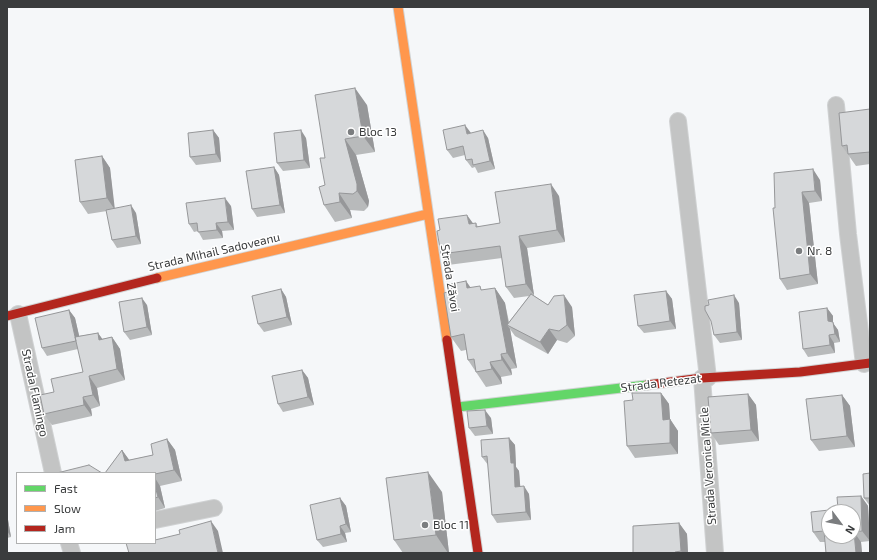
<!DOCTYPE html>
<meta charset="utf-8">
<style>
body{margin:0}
#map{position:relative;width:877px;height:560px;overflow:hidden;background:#f5f7f9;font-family:"Exo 2",sans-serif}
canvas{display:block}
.frame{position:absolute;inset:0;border:8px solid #3a3c3d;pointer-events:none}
.legend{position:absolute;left:16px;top:472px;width:140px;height:72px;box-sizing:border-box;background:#fff;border:1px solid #b0b1b1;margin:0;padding:5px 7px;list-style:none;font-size:12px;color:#3a3c3d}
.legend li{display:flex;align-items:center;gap:8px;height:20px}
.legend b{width:20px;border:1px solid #b0b1b1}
.north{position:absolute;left:821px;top:504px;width:40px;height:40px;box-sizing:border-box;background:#fff;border:1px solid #b0b1b1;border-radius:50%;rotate:122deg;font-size:11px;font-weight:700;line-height:16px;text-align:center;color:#3a3c3d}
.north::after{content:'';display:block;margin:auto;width:14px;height:18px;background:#7b7d7f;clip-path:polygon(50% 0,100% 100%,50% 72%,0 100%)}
</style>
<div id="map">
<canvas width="877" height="560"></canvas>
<div class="frame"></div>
<ul class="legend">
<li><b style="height:5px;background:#63d668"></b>Fast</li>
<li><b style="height:5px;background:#ff974d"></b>Slow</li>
<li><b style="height:5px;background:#b3261e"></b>Jam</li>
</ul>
<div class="north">N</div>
</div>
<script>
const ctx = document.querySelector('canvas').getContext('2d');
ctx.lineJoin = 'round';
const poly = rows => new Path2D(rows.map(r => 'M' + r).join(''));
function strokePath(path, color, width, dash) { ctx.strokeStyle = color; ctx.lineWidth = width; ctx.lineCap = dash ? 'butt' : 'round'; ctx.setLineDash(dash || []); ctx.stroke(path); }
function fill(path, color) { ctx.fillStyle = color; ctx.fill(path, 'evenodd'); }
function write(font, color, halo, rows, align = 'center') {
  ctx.font = font + ' "Exo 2",sans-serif'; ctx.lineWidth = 3; ctx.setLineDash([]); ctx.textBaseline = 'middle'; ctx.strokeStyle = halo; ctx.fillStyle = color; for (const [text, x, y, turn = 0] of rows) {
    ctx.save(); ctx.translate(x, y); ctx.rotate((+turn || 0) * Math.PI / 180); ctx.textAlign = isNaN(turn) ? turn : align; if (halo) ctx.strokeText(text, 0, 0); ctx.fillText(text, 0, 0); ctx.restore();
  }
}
const street = poly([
 [836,105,848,234,864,364],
 [678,121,708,378],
 [18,314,53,473],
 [702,378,715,553],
 [155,520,214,508],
 [69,543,72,553]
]);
const fast = poly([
 [458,407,647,385]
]);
const slow = poly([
 [398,7,447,340],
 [157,278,428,214]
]);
const jam = poly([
 [7,316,157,278],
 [447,340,478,553],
 [647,385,702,378,800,372,870,363]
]);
strokePath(street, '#d0d2d3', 18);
strokePath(fast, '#d0d2d3', 11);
strokePath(slow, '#d0d2d3', 11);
strokePath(jam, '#d0d2d3', 11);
strokePath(street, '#c3c4c4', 16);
strokePath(fast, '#63d668', 9);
strokePath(slow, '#ff974d', 9);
strokePath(jam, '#b3261e', 9);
fill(poly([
 [367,105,375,152,356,155,369,201,368,207,364,211,350,210,352,218,335,222,324,205,325,185,325,158],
 [870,109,870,164,856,166,842,146],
 [213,130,219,138,221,162,196,165,190,157],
 [471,133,488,138,495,169,478,173,475,167,472,168,466,160,465,155,453,158,447,150],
 [306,138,310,168,283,171,277,163],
 [102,156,110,168,114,208,136,213,141,244,117,248,112,240,107,211,88,214,80,202],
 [274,167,279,175,285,213,257,217,252,209],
 [820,180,822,201,809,203,818,284,787,290,780,279,775,208],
 [559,196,565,242,527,248,534,295,533,295,548,305,572,307,575,336,567,343,557,340,548,354,515,336,510,329,517,368,511,369,512,375,501,377,502,384,486,387,468,360,466,350,461,351,451,337,452,291,466,281,471,288,483,290,495,288,505,303,509,322,529,296,514,298,506,287,502,258,448,265,441,254,474,224,476,223,478,227,500,223],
 [231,206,234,230,222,231,223,238,203,240,198,231,194,232,189,224],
 [281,289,286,297,292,325,264,332,258,324],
 [666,291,672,299,676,329,644,333,638,326],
 [739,303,742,340,720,343,714,335],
 [147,305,152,335,130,340,124,332],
 [827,308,833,316,833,323,838,330,840,342,834,343,835,353,808,357,803,349],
 [69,310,75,318,79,336,98,333,102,339,112,337,120,349,125,380,97,388,100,406,91,409,92,416,52,425,44,414,54,392,83,372,78,349,47,356,42,348],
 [302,370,308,378,314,405,283,412,278,404],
 [661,393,669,404,670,419,678,431,678,454,635,458,627,446,633,400],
 [748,394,756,405,759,441,719,445,711,433],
 [842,395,850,406,855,447,819,451,811,440],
 [491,418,493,434,475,436,469,428],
 [509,438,515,445,516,467,519,471,520,487,529,494,531,520,497,523,492,515,488,465,482,457],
 [167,439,175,450,182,481,160,486,165,508,155,511,155,473,105,473,122,450,129,460,153,455],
 [870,473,870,506,864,498],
 [442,492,449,553,403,553,394,540],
 [861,496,868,506,870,541,861,542,862,553,826,553,825,542,820,542,813,532,838,509],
 [340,498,346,506,351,532,345,533,347,542,323,547,317,540],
 [7,514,11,537,7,538],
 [679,523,687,534,688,553,633,553]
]), '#b8babb');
fill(poly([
 [355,88,367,105,375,152,363,136],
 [465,125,471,133,467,134],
 [213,130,219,138,221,162,216,154],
 [301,130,306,138,310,168,304,160],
 [483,130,488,138,495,169,490,161],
 [345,139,356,155,369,201,368,207,357,191],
 [102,156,110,168,115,210,107,198],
 [274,167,279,175,285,213,280,205],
 [813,169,820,180,822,201,815,191],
 [551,184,559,196,565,242,557,230],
 [802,192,809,203,818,284,810,274],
 [339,193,350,210,352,218,340,202],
 [225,198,231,206,234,230,228,222],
 [131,205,136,213,141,244,136,236],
 [467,215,475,226,469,224],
 [216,223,222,231,223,238,217,230],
 [519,236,527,248,534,295,526,284],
 [466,281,476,296,467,288],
 [495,288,505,303,509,326,507,325,510,329,517,368,507,353],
 [281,289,286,297,292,325,287,317],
 [666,291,672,299,676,329,670,321],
 [564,295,572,307,575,336,567,325],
 [734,295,739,303,742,340,737,332],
 [142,298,147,305,152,335,147,327],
 [827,308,833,316,833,323,838,330,840,342,835,334,828,321],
 [69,310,75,318,82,348,76,341],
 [549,329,557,340,548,354,540,342],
 [98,333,106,344,99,340],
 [829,335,834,343,835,353,830,345],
 [112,337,120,349,125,380,117,369],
 [501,354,511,369,512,375,502,360],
 [490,362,501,377,502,384,492,369],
 [302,370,308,378,314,405,308,397],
 [89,376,97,388,100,406,93,395],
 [661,393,669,404,670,419,678,431,678,454,670,443,663,420],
 [748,394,756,405,759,441,751,430],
 [842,395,850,406,855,447,847,436],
 [83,397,91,409,92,416,84,405],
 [485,410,491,418,493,434,487,426],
 [509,438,515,445,516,467,519,471,521,495,515,487,511,463],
 [167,439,175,450,182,481,174,470],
 [122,450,130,461,125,461],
 [428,472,442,492,449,553,448,553,436,535],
 [155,478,160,486,165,508,158,497,155,486],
 [524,486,529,494,531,520,526,512],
 [861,496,868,506,870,541,862,531],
 [340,498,346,506,351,532,346,524],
 [7,514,11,537,7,531],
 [211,521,218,531,223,553,218,553],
 [679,523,687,534,688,553,682,553,681,551],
 [340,526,345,533,347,542,341,534],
 [854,532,861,542,862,553,856,553]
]), '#969799');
const building = poly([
 [355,88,363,136,345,139,357,184,357,191,353,194,339,193,340,202,324,205,319,187,325,185,320,158,325,158,315,95,355,88],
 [870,109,870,152,848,154,847,145,842,146,839,113,870,109],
 [465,125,467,134,483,130,490,161,473,165,472,159,466,160,463,146,447,150,443,130,465,125],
 [213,130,216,154,190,157,188,133,213,130],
 [301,130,304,160,277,163,274,133,301,130],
 [102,156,107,198,80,202,75,160,102,156],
 [274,167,280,205,252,209,246,171,274,167],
 [813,169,815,191,802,192,810,274,780,279,773,208,775,208,774,173,813,169],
 [551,184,557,230,519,236,526,284,506,287,500,246,441,254,437,231,440,230,438,219,467,215,469,224,476,223,476,227,500,223,495,192,551,184],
 [225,198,228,222,216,223,217,230,198,232,197,223,189,224,186,203,225,198],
 [131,205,136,236,112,240,106,210,131,205],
 [466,281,467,288,480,286,481,290,495,288,507,353,501,354,502,360,490,362,492,369,476,372,474,359,468,360,464,334,451,337,444,293,452,291,451,284,466,281],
 [281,289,287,317,258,324,252,296,281,289],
 [666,291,670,321,638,326,634,295,666,291],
 [531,294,548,305,554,296,564,295,567,325,559,331,549,329,540,342,507,325,531,294],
 [734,295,737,332,714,335,711,321,705,310,705,306,709,305,708,300,734,295],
 [142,298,147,327,124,332,119,302,142,298],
 [827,308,828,321,833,322,835,334,829,335,830,345,803,349,799,312,827,308],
 [69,310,76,341,42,348,35,318,69,310],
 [98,333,99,340,112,337,117,369,89,376,93,395,83,397,84,405,44,414,40,395,54,392,51,379,83,372,75,337,98,333],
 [302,370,308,397,278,404,272,376,302,370],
 [632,393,661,393,663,420,670,419,670,443,627,446,624,401,633,400,632,393],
 [748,394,751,430,711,433,708,397,748,394],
 [842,395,847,436,811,440,806,399,842,395],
 [485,410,487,426,469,428,467,411,485,410],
 [509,438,511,463,514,463,515,487,524,486,526,512,492,515,487,456,482,457,481,440,509,438],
 [167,439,174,470,155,474,155,473,105,473,122,450,125,461,153,455,151,444,167,439],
 [89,465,102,473,57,473,89,465],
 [428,472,436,535,394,540,386,478,428,472],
 [870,473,870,498,864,498,863,474,870,473],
 [155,486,158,497,155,498,155,486],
 [861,496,862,531,854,532,856,553,826,553,824,531,813,532,811,512,838,509,837,497,861,496],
 [829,512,853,512,853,536,829,536,829,512],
 [340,498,346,524,340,526,341,534,317,540,310,505,340,498],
 [211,521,218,553,129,553,126,543,155,543,155,540,180,534,179,530,211,521],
 [679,523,681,551,675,552,675,553,633,553,633,526,679,523]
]);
fill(building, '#d6d8da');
strokePath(building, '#969799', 1);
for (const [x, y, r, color] of [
 [351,132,4,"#7b7d7f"],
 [799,251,4,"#7b7d7f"],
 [425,525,4,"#7b7d7f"]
]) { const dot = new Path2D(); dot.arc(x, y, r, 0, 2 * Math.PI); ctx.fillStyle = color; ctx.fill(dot); strokePath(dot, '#fff', 1.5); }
write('12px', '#3a3c3d', '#fff', [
 ["Bloc 13",359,132],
 ["Nr. 8",807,251],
 ["Bloc 11",433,525]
], 'left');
write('12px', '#3a3c3d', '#fff', [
 ["Strada Mihail Sadoveanu",214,252,-13],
 ["Strada Zăvoi",450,278,81],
 ["Strada Retezat",661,383,-7],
 ["Strada Flamingo",35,393,78],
 ["Strada Veronica Micle",708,466,-94]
]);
</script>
